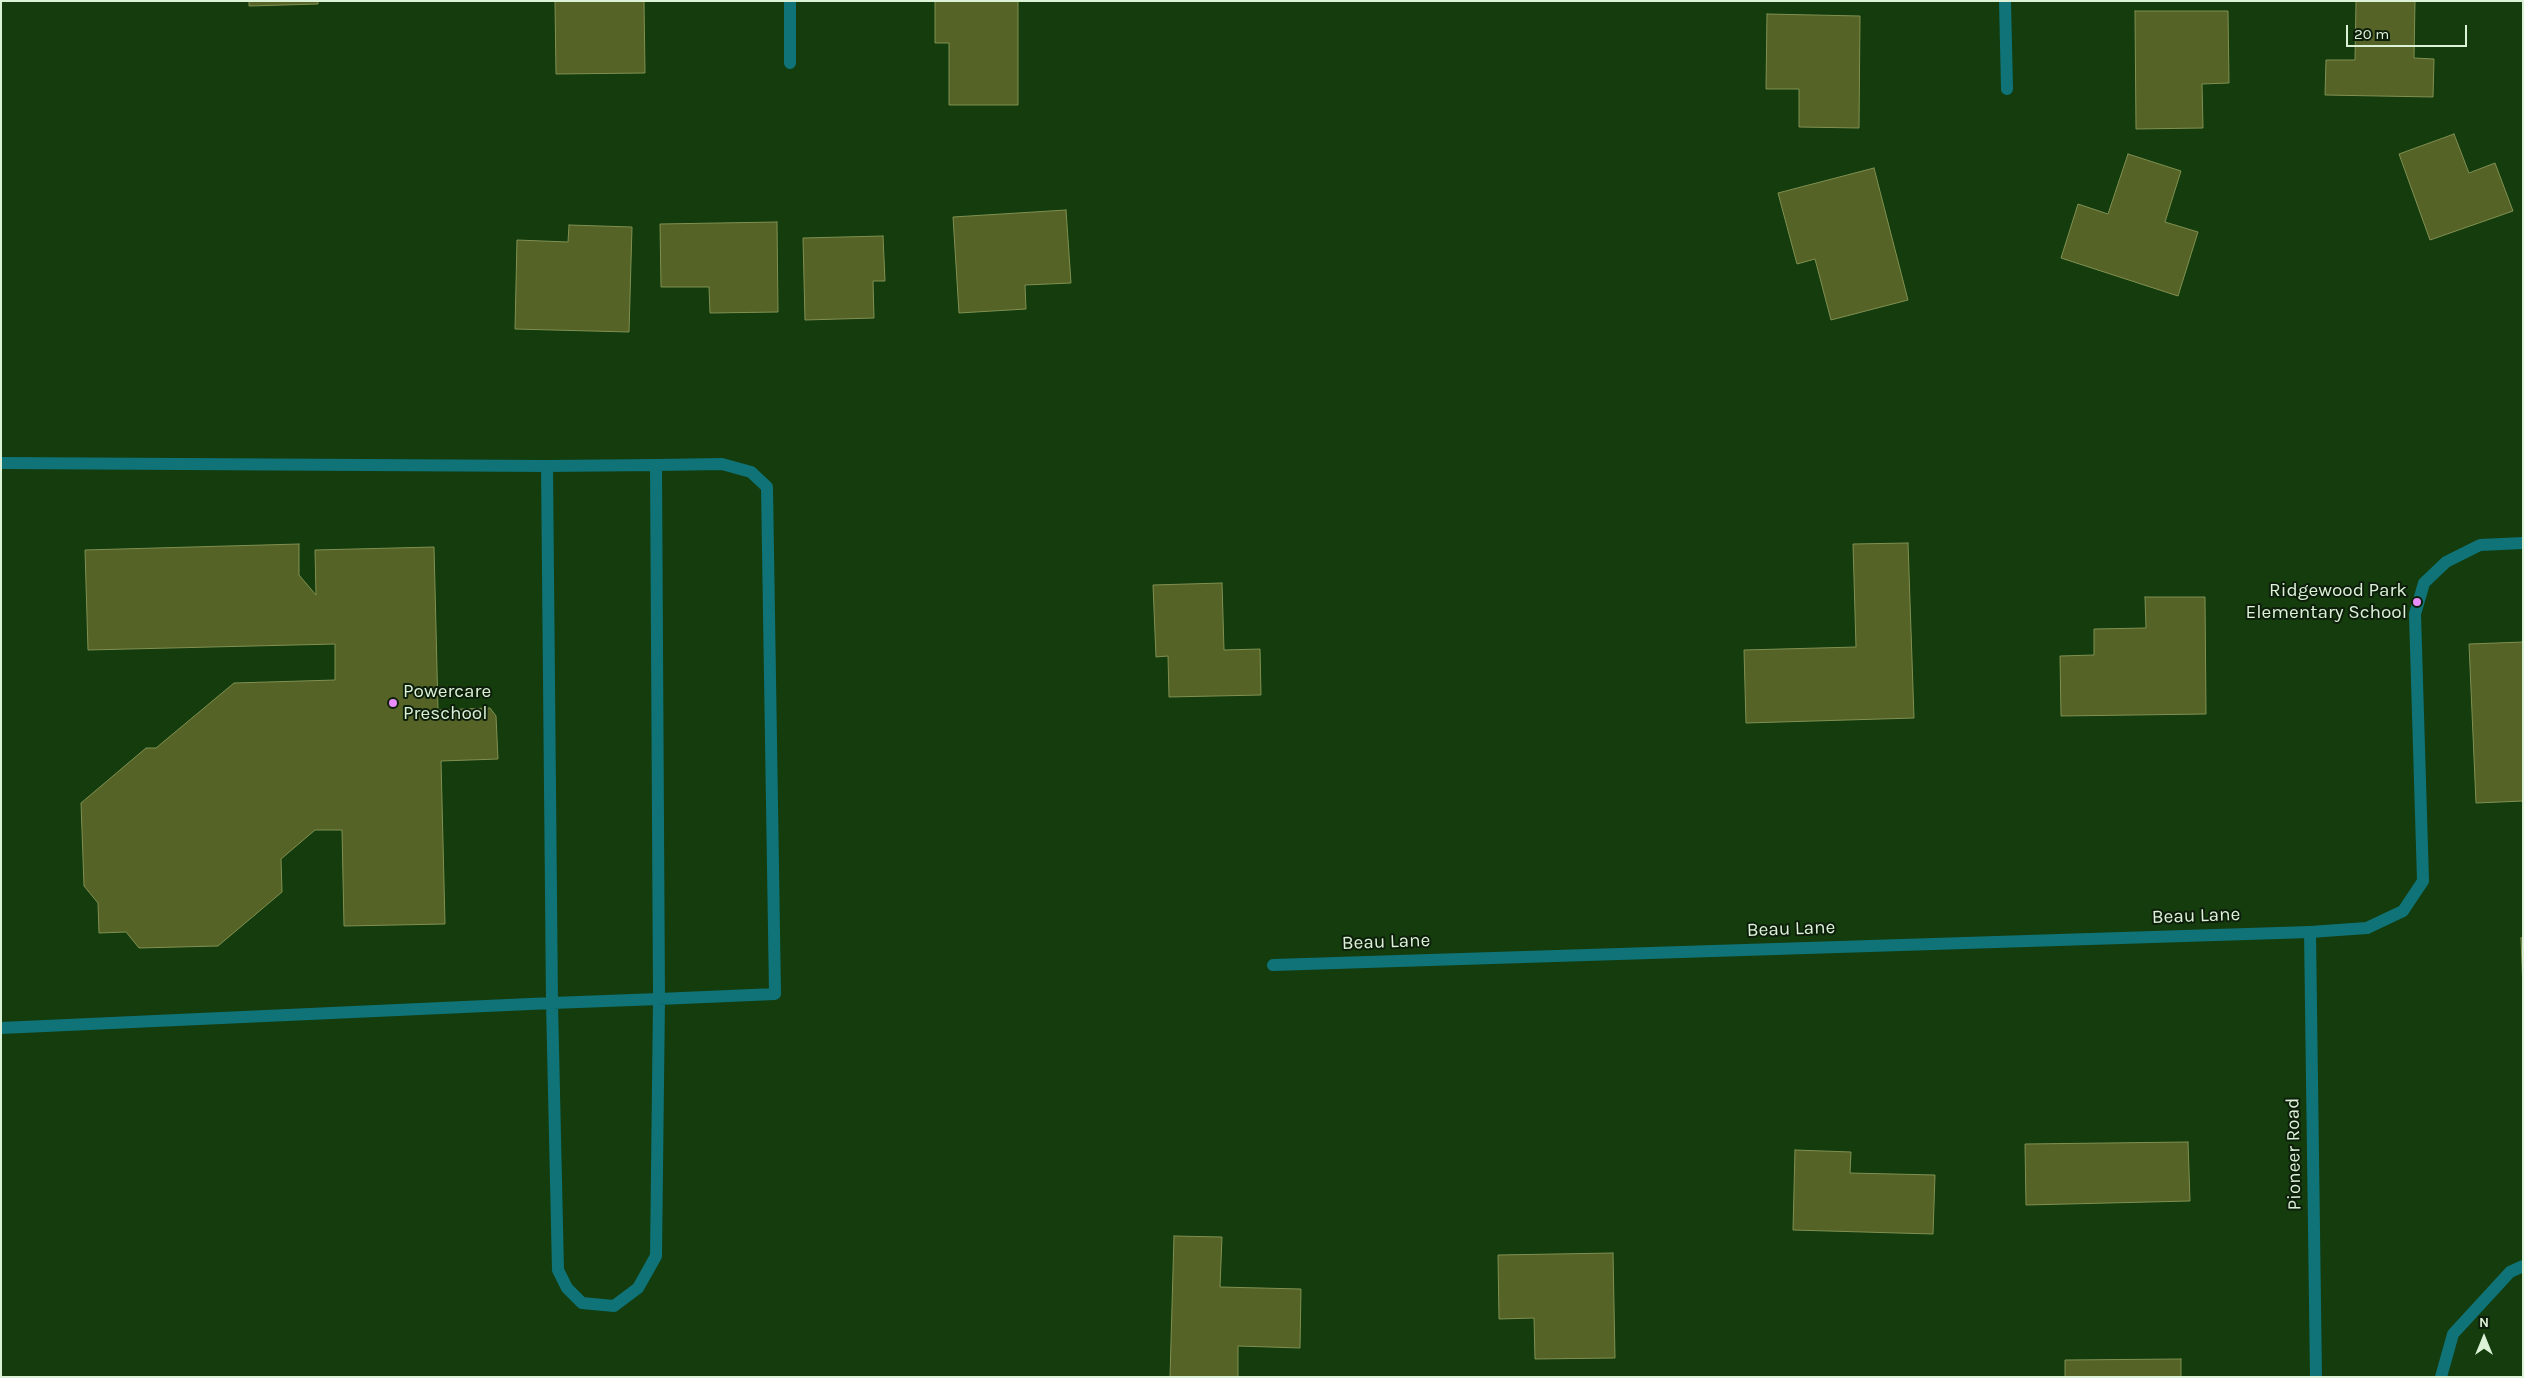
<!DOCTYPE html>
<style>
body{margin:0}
#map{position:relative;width:2524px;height:1378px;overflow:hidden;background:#143c0d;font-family:Karla,sans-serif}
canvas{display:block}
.frame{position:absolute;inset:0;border:2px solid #dbf2d7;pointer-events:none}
.north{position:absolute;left:2459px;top:1313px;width:50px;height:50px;-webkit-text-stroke:4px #0d1e0b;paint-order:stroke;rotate:0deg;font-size:14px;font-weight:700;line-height:20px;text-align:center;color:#dbf2d7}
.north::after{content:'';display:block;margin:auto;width:18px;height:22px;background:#dbf2d7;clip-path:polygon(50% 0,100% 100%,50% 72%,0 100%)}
.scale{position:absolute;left:2346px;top:25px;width:121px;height:22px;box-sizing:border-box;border:2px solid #dbf2d7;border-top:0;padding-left:6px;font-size:15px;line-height:18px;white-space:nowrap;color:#dbf2d7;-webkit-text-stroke:4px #0d1e0b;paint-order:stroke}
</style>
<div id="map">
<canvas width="2524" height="1378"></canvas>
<div class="frame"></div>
<div class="north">N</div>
<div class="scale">20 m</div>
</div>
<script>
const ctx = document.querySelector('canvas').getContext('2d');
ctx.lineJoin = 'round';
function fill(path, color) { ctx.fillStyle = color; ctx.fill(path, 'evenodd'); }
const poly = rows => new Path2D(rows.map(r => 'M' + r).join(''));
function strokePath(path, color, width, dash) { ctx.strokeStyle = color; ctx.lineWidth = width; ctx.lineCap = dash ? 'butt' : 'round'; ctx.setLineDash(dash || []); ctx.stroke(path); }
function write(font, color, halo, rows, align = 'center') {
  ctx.font = font + ' Karla,sans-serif'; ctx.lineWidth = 4; ctx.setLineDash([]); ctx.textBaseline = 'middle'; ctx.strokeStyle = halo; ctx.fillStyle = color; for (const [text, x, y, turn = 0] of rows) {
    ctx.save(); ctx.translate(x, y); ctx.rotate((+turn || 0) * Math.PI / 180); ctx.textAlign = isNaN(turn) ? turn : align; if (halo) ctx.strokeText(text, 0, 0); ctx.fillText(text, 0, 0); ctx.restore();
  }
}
const building = poly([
 [249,1,318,1,318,4,249,6,249,1],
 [555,1,644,1,645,73,556,74,555,1],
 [935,1,1018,1,1018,105,949,105,949,43,935,43,935,1],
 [2356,1,2415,1,2414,58,2434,59,2433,97,2325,95,2326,60,2355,60,2356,1],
 [2135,11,2228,11,2229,83,2202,84,2203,128,2136,129,2135,11],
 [1767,14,1860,16,1859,128,1799,127,1799,89,1766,89,1767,14],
 [2454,134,2469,173,2495,163,2513,211,2430,240,2399,154,2454,134],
 [2128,154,2181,171,2165,222,2198,232,2178,296,2061,258,2078,204,2108,214,2128,154],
 [1874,168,1908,300,1831,320,1815,259,1797,264,1778,193,1874,168],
 [1066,210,1071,283,1025,285,1026,309,959,313,953,217,1066,210],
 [777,222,778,312,710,313,709,287,661,287,660,224,777,222],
 [569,225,632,227,629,332,515,329,517,240,568,242,569,225],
 [883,236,885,281,873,281,874,318,805,320,803,238,883,236],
 [1908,543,1914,718,1746,723,1744,650,1856,647,1853,544,1908,543],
 [299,544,299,575,316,595,315,550,434,547,438,710,490,708,496,716,498,759,441,761,445,924,344,926,342,830,315,830,281,859,282,892,218,946,139,948,126,932,99,933,98,903,84,886,81,803,146,748,156,748,234,683,335,680,335,644,88,650,85,550,299,544],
 [1222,583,1224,650,1260,649,1261,695,1169,697,1168,656,1156,657,1153,585,1222,583],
 [2145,597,2205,597,2206,714,2061,716,2060,656,2094,655,2094,629,2146,628,2145,597],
 [2523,642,2523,801,2476,803,2469,644,2523,642],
 [2521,938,2523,938,2523,990,2521,938],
 [2188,1142,2190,1201,2026,1205,2025,1144,2188,1142],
 [1795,1150,1851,1152,1850,1173,1935,1175,1933,1234,1793,1230,1795,1150],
 [1174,1236,1222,1237,1220,1287,1301,1289,1300,1348,1238,1346,1238,1377,1170,1377,1174,1236],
 [1613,1253,1615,1358,1535,1359,1534,1318,1499,1319,1498,1255,1613,1253],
 [2181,1359,2181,1377,2065,1377,2065,1360,2181,1359]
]);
fill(building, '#556326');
strokePath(building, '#809052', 1);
strokePath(poly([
 [1,463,547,466,552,1003,1,1028],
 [547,466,656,465,722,464,751,472,767,487,775,994,659,999,656,1256,638,1288,614,1306,582,1303,567,1288,558,1270,552,1003,659,999,656,465],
 [2310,932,2367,928,2403,911,2423,881,2415,614,2424,583,2446,562,2480,545,2523,543],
 [2441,1377,2453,1334,2510,1272,2523,1266]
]), '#0f7378', 12);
strokePath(poly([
 [790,1,790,63],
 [2005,1,2007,89],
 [1273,965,2310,932,2316,1377]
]), '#0f7378', 12);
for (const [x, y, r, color] of [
 [2417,602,5,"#ea8dfc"],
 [393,703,5,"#ea8dfc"]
]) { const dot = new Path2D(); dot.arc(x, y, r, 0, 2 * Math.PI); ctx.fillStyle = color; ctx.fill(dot); strokePath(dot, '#0d1e0b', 2); }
write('19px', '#dbf2d7', '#0d1e0b', [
 ["Ridgewood Park",2407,591],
 ["Elementary School",2407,613],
 ["Powercare",403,692,"left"],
 ["Preschool",403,714,"left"]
], 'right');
write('19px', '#dbf2d7', '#0d1e0b', [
 ["Beau Lane",2196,916,-2],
 ["Beau Lane",1791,929,-2],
 ["Beau Lane",1386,942,-2],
 ["Pioneer Road",2294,1154,-91]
]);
</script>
